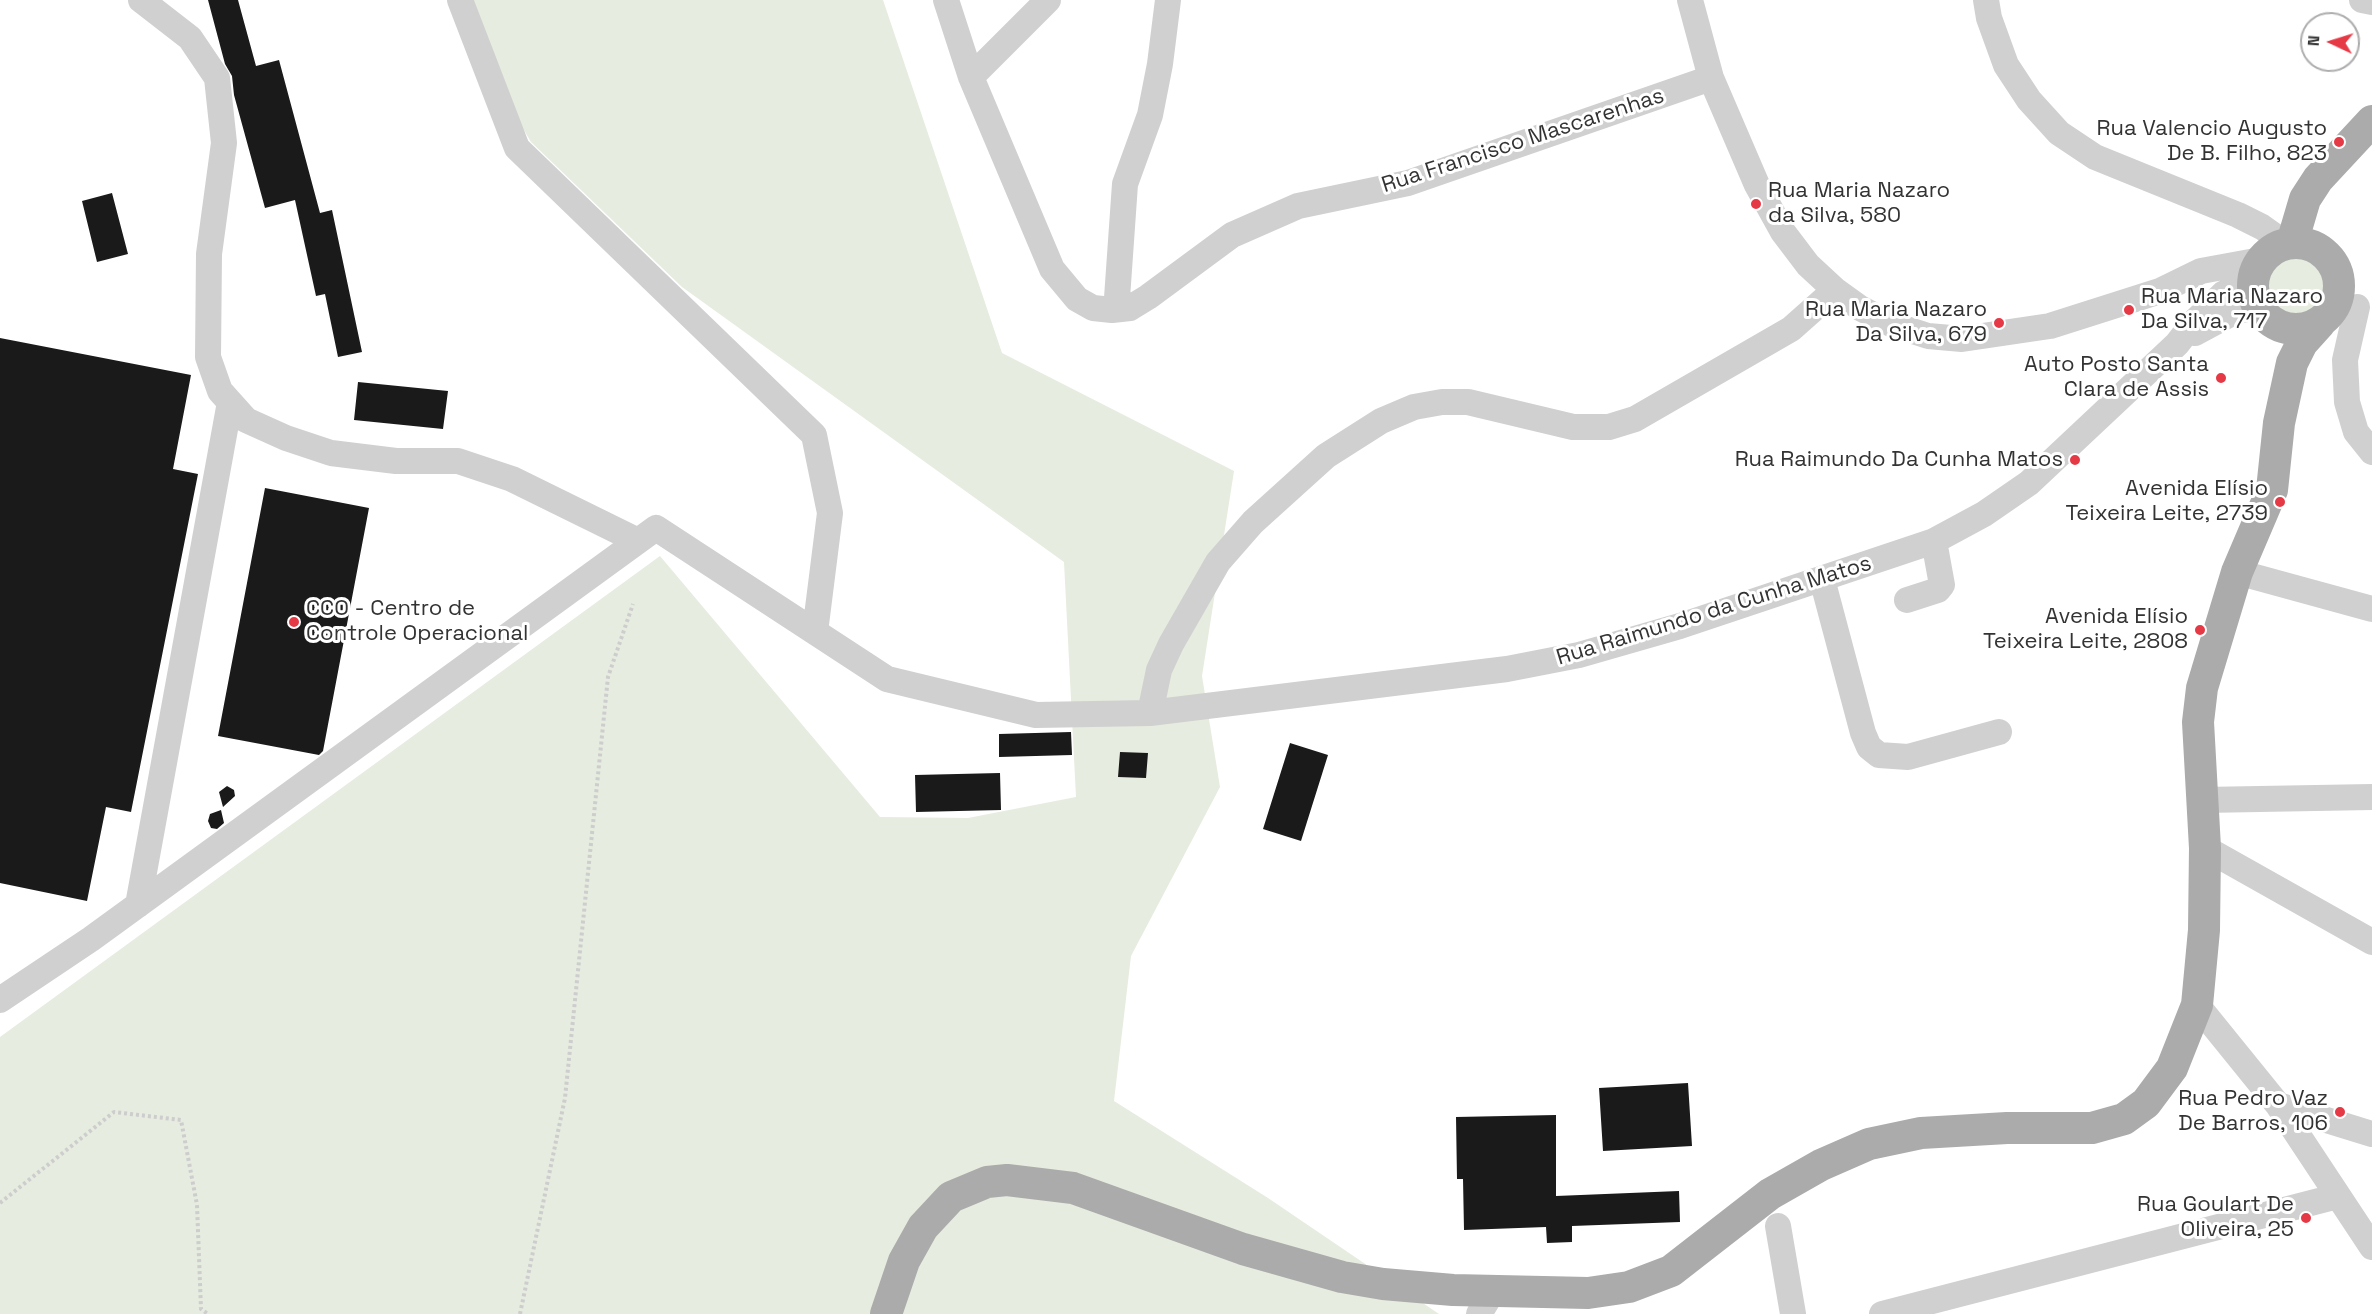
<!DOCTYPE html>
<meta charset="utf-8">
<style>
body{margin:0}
#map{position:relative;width:2372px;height:1314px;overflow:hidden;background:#fff;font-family:"Space Grotesk",sans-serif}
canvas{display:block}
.north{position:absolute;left:2300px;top:12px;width:60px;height:60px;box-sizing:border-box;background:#fff;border:2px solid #adadad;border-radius:50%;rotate:274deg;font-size:16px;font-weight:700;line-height:24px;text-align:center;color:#333}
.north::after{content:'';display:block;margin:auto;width:21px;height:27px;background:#e63946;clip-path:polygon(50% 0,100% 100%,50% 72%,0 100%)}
</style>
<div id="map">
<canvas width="2372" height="1314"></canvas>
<div class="north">N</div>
</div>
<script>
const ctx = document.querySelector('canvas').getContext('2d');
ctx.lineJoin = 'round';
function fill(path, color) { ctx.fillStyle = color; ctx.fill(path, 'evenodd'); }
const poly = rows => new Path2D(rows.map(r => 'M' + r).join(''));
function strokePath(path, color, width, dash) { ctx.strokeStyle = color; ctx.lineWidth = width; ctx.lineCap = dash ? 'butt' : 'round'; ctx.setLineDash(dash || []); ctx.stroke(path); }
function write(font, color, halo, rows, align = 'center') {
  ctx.font = font + ' "Space Grotesk",sans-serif'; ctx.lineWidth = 6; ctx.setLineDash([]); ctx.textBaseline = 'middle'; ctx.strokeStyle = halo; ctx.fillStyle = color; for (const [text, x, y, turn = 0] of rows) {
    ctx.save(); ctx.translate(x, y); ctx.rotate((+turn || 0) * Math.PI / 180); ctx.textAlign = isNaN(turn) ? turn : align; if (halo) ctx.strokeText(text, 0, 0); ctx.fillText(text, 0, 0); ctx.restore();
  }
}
fill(poly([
 [470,0,883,0,1002,353,1234,471,1202,676,1220,787,1131,956,1114,1101,1268,1198,1439,1314,0,1314,0,1037,660,556,880,817,968,818,1076,797,1064,562,682,287,531,142,497,85],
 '2259 286a35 35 0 1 1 70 0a35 35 0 1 1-70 0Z'
]), '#e6ecdf');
fill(poly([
 [208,0,238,0,256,66,279,60,320,213,332,210,362,352,338,357,325,294,316,296,295,200,265,208,234,95,232,76,225,64],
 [112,193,128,254,97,262,82,201],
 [0,338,191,375,173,469,198,474,131,812,106,807,87,901,0,883],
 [358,382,448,391,443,429,354,420],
 [265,488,369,508,323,751,319,755,218,736],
 [1071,732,1072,755,999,757,999,734],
 [1290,743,1328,755,1301,841,1263,829],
 [1120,752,1148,753,1146,778,1118,777],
 [1000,773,1001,810,916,812,915,775],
 [227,786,234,790,235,796,223,807,219,792],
 [221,810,224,823,217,829,211,828,208,821,210,814],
 [1688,1083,1692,1146,1603,1151,1599,1088],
 [1556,1115,1556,1196,1679,1191,1680,1222,1572,1226,1572,1242,1547,1243,1546,1227,1464,1230,1463,1179,1457,1179,1456,1117]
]), '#1a1a1a');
strokePath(poly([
 [0,1203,114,1112,181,1120,197,1205,201,1309,208,1314],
 [520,1314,565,1098,608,677,633,604]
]), '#cdcdcd', 4, [3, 3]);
strokePath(poly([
 [141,0,190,38,217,78,224,143,209,254,208,357,220,391,246,420,286,438,331,453,396,461,458,461,512,479,638,541],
 [460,0,517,148,814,435,830,513,815,632],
 [946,0,971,77,1052,269,1077,299,1093,308,1112,310,1130,308,1148,297,1232,235,1298,206,1408,183,1711,78],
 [1690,0,1711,78,1757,185,1783,232,1808,265,1835,290,1860,308,1891,324,1928,336,1962,339,2050,326,2160,291,2201,271,2261,260],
 [1986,0,1989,18,2006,65,2029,100,2059,133,2095,157,2238,215,2262,227,2286,244],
 [2362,0,2372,2],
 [971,77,1048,0],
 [2357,307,2345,360,2347,402,2356,432,2372,452],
 [1130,308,1117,298,1125,184,1150,115,1160,64,1168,0],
 [2195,333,2234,312,2257,307],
 [2237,572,2372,609],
 [1822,579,1863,733,1869,747,1879,755,1908,757,1999,732],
 [1907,600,1938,590,1942,585,1934,541],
 [1150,713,1159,670,1171,644,1218,562,1253,522,1326,456,1381,421,1414,407,1442,402,1468,402,1573,427,1609,427,1635,419,1791,329,1835,290],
 [2203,800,2372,797],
 [2205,848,2372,942],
 [138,905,230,402],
 [0,1000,91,939,656,528,887,679,1036,715,1150,713,1507,669,1579,655,1680,626,1934,541,1984,514,2029,483,2177,344,2194,322,2223,294,2253,279],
 [2197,1005,2278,1105,2372,1247],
 [2278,1105,2372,1134],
 [1778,1226,1793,1314],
 [1479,1314,1493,1291],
 [1882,1314,2338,1196]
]), '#d0d0d0', 26);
strokePath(poly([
 '2253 286a43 43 0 1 1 86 0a43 43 0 1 1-86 0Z',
 [2292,243,2305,199,2318,179,2372,121],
 [886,1314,904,1261,923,1227,951,1197,987,1182,1007,1180,1073,1188,1243,1249,1342,1277,1383,1284,1453,1290,1588,1293,1629,1287,1671,1271,1770,1194,1821,1165,1869,1144,1921,1133,2007,1128,2092,1128,2124,1119,2146,1103,2172,1068,2197,1005,2204,930,2205,848,2198,722,2202,688,2237,572,2272,490,2279,423,2292,363,2302,343,2320,323]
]), '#ababab', 32);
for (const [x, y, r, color] of [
 [2339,142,6,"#e63946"],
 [1756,204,6,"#e63946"],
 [2129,310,6,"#e63946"],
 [1999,323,6,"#e63946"],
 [2221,378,6,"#e63946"],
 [2075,460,6,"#e63946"],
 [2280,502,6,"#e63946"],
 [294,622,6,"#e63946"],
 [2200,630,6,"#e63946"],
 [2340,1112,6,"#e63946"],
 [2306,1218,6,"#e63946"]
]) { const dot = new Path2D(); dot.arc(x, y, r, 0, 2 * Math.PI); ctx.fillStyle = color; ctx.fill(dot); strokePath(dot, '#fff', 2); }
write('22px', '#333', '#fff', [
 ["Rua Valencio Augusto",2327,129],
 ["De B. Filho, 823",2327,154],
 ["Rua Maria Nazaro",1768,191,"left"],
 ["da Silva, 580",1768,216,"left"],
 ["Rua Maria Nazaro",2141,297,"left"],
 ["Da Silva, 717",2141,322,"left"],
 ["Rua Maria Nazaro",1987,310],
 ["Da Silva, 679",1987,335],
 ["Auto Posto Santa",2209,365],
 ["Clara de Assis",2209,390],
 ["Rua Raimundo Da Cunha Matos",2063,460],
 ["Avenida Elísio",2268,489],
 ["Teixeira Leite, 2739",2268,514],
 ["CCO - Centro de",306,609,"left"],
 ["Controle Operacional",306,634,"left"],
 ["Avenida Elísio",2188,617],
 ["Teixeira Leite, 2808",2188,642],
 ["Rua Pedro Vaz",2328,1099],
 ["De Barros, 106",2328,1124],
 ["Rua Goulart De",2294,1205],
 ["Oliveira, 25",2294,1230]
], 'right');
write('22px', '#333', '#fff', [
 ["Rua Francisco Mascarenhas",1523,141,-18],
 ["Rua Raimundo da Cunha Matos",1714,611,-17]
]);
</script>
